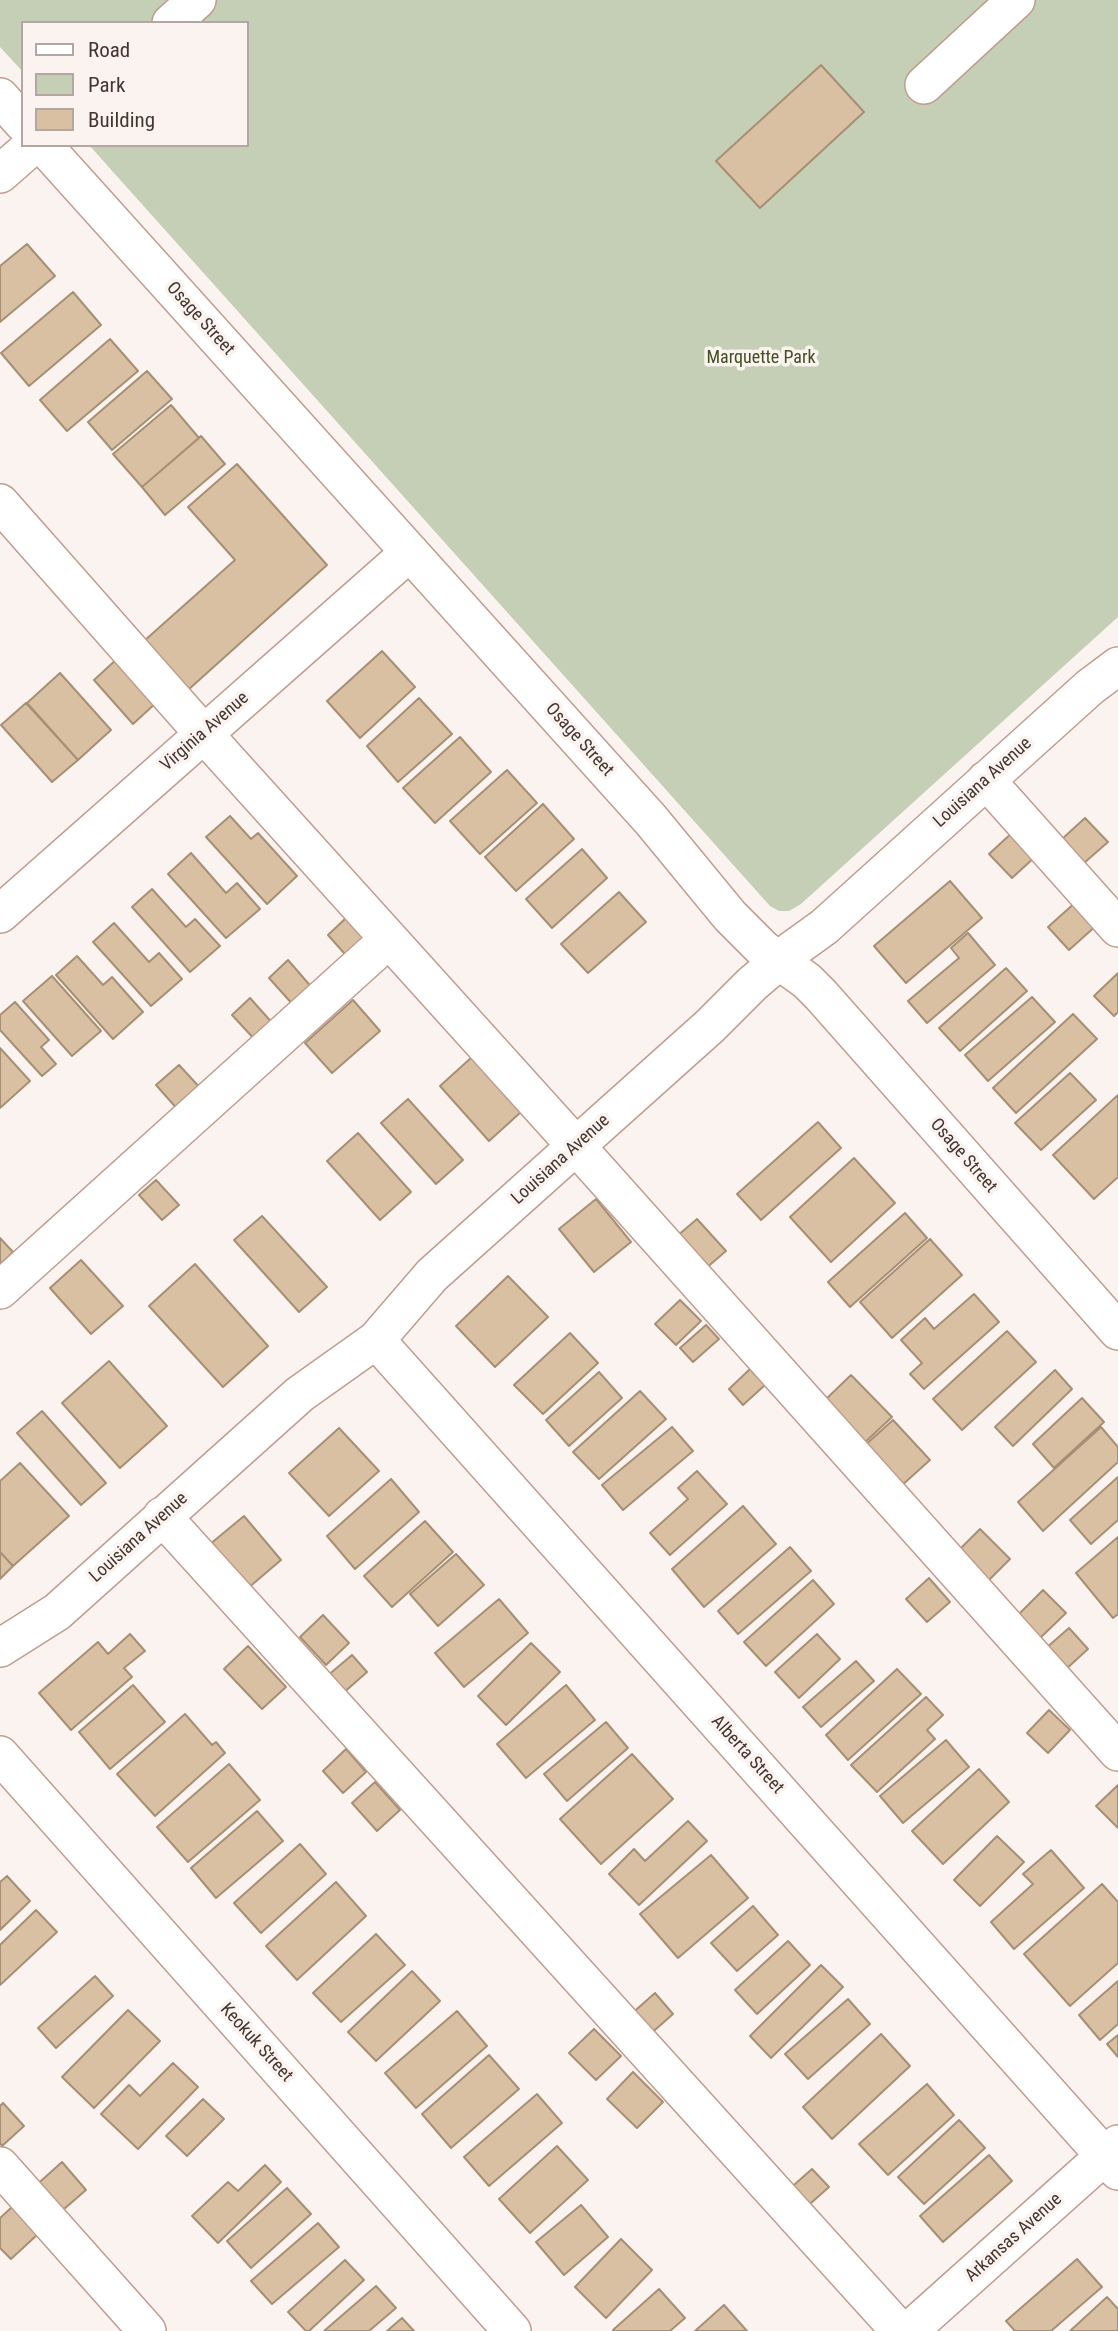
<!DOCTYPE html>
<style>
body{margin:0}
#map{position:relative;width:1118px;height:2331px;overflow:hidden;background:#fbf3f0;font-family:"Roboto Condensed",sans-serif}
canvas{display:block}
.legend{position:absolute;left:21px;top:21px;width:228px;height:126px;box-sizing:border-box;background:#fbf3f0;border:2px solid #b2a7a3;margin:0;padding:9px 12px;list-style:none;font-size:21px;color:#44352f}
.legend li{display:flex;align-items:center;gap:14px;height:35px}
.legend b{width:35px;border:2px solid #b2a7a3}
</style>
<div id="map">
<canvas width="1118" height="2331"></canvas>
<ul class="legend">
<li><b style="height:9px;background:#fff"></b>Road</li>
<li><b style="height:19px;background:#c5cfb6"></b>Park</li>
<li><b style="height:19px;background:#d9c0a3"></b>Building</li>
</ul>
</div>
<script>
const ctx = document.querySelector('canvas').getContext('2d');
ctx.lineJoin = 'round';
function fill(path, color) { ctx.fillStyle = color; ctx.fill(path, 'evenodd'); }
const poly = rows => new Path2D(rows.map(r => 'M' + r).join(''));
function strokePath(path, color, width, dash) { ctx.strokeStyle = color; ctx.lineWidth = width; ctx.lineCap = dash ? 'butt' : 'round'; ctx.setLineDash(dash || []); ctx.stroke(path); }
function write(font, color, halo, rows, align = 'center') {
  ctx.font = font + ' "Roboto Condensed",sans-serif'; ctx.lineWidth = 7; ctx.setLineDash([]); ctx.textBaseline = 'middle'; ctx.strokeStyle = halo; ctx.fillStyle = color; for (const [text, x, y, turn = 0] of rows) {
    ctx.save(); ctx.translate(x, y); ctx.rotate((+turn || 0) * Math.PI / 180); ctx.textAlign = isNaN(turn) ? turn : align; if (halo) ctx.strokeText(text, 0, 0); ctx.fillText(text, 0, 0); ctx.restore();
  }
}
fill(poly([
 [0,0,1118,0,1118,617,801,904,789,911,779,911,770,906,89,145,247,145,247,23,23,23,23,72,0,47]
]), '#c5cfb6');
const building = poly([
 [821,65,864,112,760,208,716,161,821,65],
 [27,244,55,276,0,322,0,266,27,244],
 [73,292,101,325,29,386,1,353,73,292],
 [110,339,138,371,67,431,40,400,110,339],
 [147,371,172,399,112,450,88,422,147,371],
 [171,405,199,438,142,487,113,454,171,405],
 [201,436,225,464,165,515,142,487,201,436],
 [237,464,327,565,188,690,144,641,235,560,188,507,237,464],
 [382,651,415,687,360,738,327,701,382,651],
 [118,658,157,702,133,724,94,680,118,658],
 [60,673,111,730,78,760,27,703,60,673],
 [419,698,452,734,398,782,367,746,419,698],
 [26,703,78,760,52,782,1,725,26,703],
 [460,737,491,772,435,823,403,788,460,737],
 [507,770,537,803,480,854,450,821,507,770],
 [543,804,574,839,516,891,485,857,543,804],
 [230,816,251,839,258,833,297,876,267,904,206,837,230,816],
 [1085,818,1108,842,1084,863,1062,839,1085,818],
 [1014,831,1036,856,1012,878,989,854,1014,831],
 [582,849,607,878,552,928,526,899,582,849],
 [191,853,226,893,237,883,260,909,226,938,168,874,191,853],
 [950,881,982,918,906,983,874,946,950,881],
 [152,889,186,927,195,919,220,946,190,972,132,907,152,889],
 [619,892,646,922,588,973,561,944,619,892],
 [1077,901,1098,924,1069,950,1048,927,1077,901],
 [346,918,370,944,351,961,328,935,346,918],
 [114,923,149,962,159,953,182,979,151,1006,93,942,114,923],
 [968,933,995,965,927,1023,908,1001,959,958,951,948,968,933],
 [77,956,103,985,112,977,143,1012,113,1039,56,975,77,956],
 [288,960,314,990,295,1007,269,978,288,960],
 [1006,968,1027,991,960,1051,939,1028,1006,968],
 [1118,973,1118,1012,1114,1016,1094,996,1118,973],
 [52,976,101,1031,72,1056,23,1001,52,976],
 [1032,997,1055,1022,988,1081,965,1055,1032,997],
 [250,998,275,1026,257,1042,232,1015,250,998],
 [353,1000,380,1031,332,1073,305,1043,353,1000],
 [15,1002,49,1040,41,1047,56,1064,42,1076,0,1030,0,1015,15,1002],
 [1073,1014,1097,1039,1016,1113,993,1088,1073,1014],
 [0,1048,30,1081,0,1108,0,1048],
 [472,1057,521,1112,489,1141,440,1086,472,1057],
 [179,1065,203,1091,180,1112,156,1085,179,1065],
 [1070,1073,1096,1100,1041,1150,1015,1123,1070,1073],
 [1118,1095,1118,1177,1094,1199,1053,1155,1118,1095],
 [408,1099,463,1160,436,1184,381,1123,408,1099],
 [818,1122,841,1148,761,1220,737,1194,818,1122],
 [358,1133,411,1192,380,1220,327,1161,358,1133],
 [854,1158,895,1203,831,1262,790,1217,854,1158],
 [156,1180,179,1205,162,1220,139,1195,156,1180],
 [596,1199,631,1242,594,1272,559,1229,596,1199],
 [905,1213,927,1238,850,1307,828,1282,905,1213],
 [262,1216,327,1287,299,1312,234,1240,262,1216],
 [697,1219,726,1251,705,1269,676,1237,697,1219],
 [0,1238,13,1252,0,1265,0,1238],
 [930,1239,962,1275,892,1338,860,1302,930,1239],
 [81,1260,123,1306,91,1334,50,1288,81,1260],
 [195,1264,268,1346,223,1387,149,1306,195,1264],
 [508,1276,548,1317,495,1367,456,1326,508,1276],
 [974,1294,999,1322,924,1389,910,1374,922,1363,901,1340,925,1318,934,1329,974,1294],
 [680,1300,701,1321,676,1345,655,1324,680,1300],
 [706,1325,719,1339,693,1362,680,1348,706,1325],
 [1007,1331,1036,1362,962,1430,933,1399,1007,1331],
 [570,1333,598,1363,543,1414,514,1385,570,1333],
 [109,1361,167,1426,120,1468,62,1403,109,1361],
 [750,1369,765,1385,743,1405,729,1389,750,1369],
 [1055,1370,1072,1389,1013,1446,995,1427,1055,1370],
 [599,1372,622,1398,569,1446,546,1420,599,1372],
 [851,1375,892,1417,862,1445,822,1403,851,1375],
 [640,1391,666,1419,599,1479,573,1452,640,1391],
 [1082,1398,1104,1422,1054,1468,1033,1444,1082,1398],
 [42,1411,106,1483,81,1505,17,1433,42,1411],
 [893,1420,930,1460,900,1487,863,1447,893,1420],
 [672,1427,693,1451,623,1510,602,1485,672,1427],
 [1101,1427,1118,1447,1118,1462,1043,1531,1018,1502,1101,1427],
 [339,1428,379,1471,329,1516,289,1473,339,1428],
 [20,1463,69,1516,13,1566,0,1552,0,1481,20,1463],
 [697,1471,727,1504,670,1555,650,1533,688,1499,678,1488,697,1471],
 [1118,1477,1118,1520,1091,1544,1070,1520,1118,1477],
 [391,1479,419,1512,355,1569,327,1536,391,1479],
 [743,1506,776,1544,704,1607,672,1569,743,1506],
 [244,1516,281,1560,247,1589,209,1545,244,1516],
 [425,1521,453,1552,392,1607,364,1576,425,1521],
 [980,1529,1010,1559,985,1584,955,1554,980,1529],
 [1118,1537,1118,1614,1113,1618,1076,1573,1118,1537],
 [790,1547,811,1571,738,1634,718,1611,790,1547],
 [0,1552,13,1566,0,1579,0,1552],
 [456,1554,484,1585,438,1626,410,1594,456,1554],
 [929,1578,950,1602,927,1622,906,1599,929,1578],
 [813,1580,834,1604,766,1666,744,1642,813,1580],
 [1043,1590,1066,1613,1038,1640,1015,1618,1043,1590],
 [499,1599,528,1633,464,1687,435,1653,499,1599],
 [323,1615,349,1643,326,1665,300,1637,323,1615],
 [1069,1628,1088,1649,1064,1671,1045,1649,1069,1628],
 [130,1634,145,1651,124,1668,132,1677,71,1730,39,1693,98,1642,108,1654,130,1634],
 [817,1634,840,1659,799,1698,775,1672,817,1634],
 [531,1643,560,1672,506,1725,478,1696,531,1643],
 [248,1646,286,1687,262,1709,224,1669,248,1646],
 [352,1655,367,1672,341,1695,326,1677,352,1655],
 [856,1661,874,1681,821,1727,803,1707,856,1661],
 [897,1669,921,1694,848,1760,826,1735,897,1669],
 [133,1685,165,1722,110,1769,79,1732,133,1685],
 [566,1685,595,1720,526,1778,497,1744,566,1685],
 [926,1697,943,1715,927,1730,935,1739,877,1792,851,1765,926,1697],
 [1049,1710,1070,1730,1048,1753,1027,1733,1049,1710],
 [185,1714,212,1745,216,1742,225,1753,155,1816,117,1774,185,1714],
 [606,1722,628,1748,567,1801,544,1774,606,1722],
 [946,1740,969,1767,903,1823,880,1796,946,1740],
 [346,1749,366,1772,343,1793,323,1771,346,1749],
 [632,1754,673,1799,601,1864,560,1819,632,1754],
 [229,1764,260,1800,188,1862,157,1827,229,1764],
 [979,1769,1009,1802,943,1864,912,1831,979,1769],
 [375,1782,400,1810,377,1831,352,1803,375,1782],
 [1118,1785,1118,1828,1096,1806,1118,1785],
 [257,1811,283,1841,216,1898,191,1868,257,1811],
 [688,1821,707,1841,639,1905,609,1874,634,1849,645,1861,688,1821],
 [997,1836,1024,1862,980,1906,954,1880,997,1836],
 [300,1844,326,1874,261,1933,234,1903,300,1844],
 [1051,1850,1084,1888,1014,1949,991,1922,1033,1884,1023,1874,1051,1850],
 [711,1855,748,1898,678,1958,640,1914,711,1855],
 [7,1876,30,1901,0,1930,0,1882,7,1876],
 [336,1882,366,1916,297,1980,266,1946,336,1882],
 [1102,1884,1118,1902,1118,1963,1070,2006,1024,1954,1102,1884],
 [753,1906,778,1935,737,1971,711,1943,753,1906],
 [36,1910,57,1932,0,1985,0,1945,36,1910],
 [376,1934,405,1965,341,2022,313,1993,376,1934],
 [788,1941,810,1965,757,2014,735,1990,788,1941],
 [821,1965,843,1987,771,2058,750,2036,821,1965],
 [412,1971,440,2001,376,2061,348,2032,412,1971],
 [95,1976,113,1996,56,2048,38,2028,95,1976],
 [1118,1981,1118,2024,1100,2040,1079,2015,1118,1981],
 [655,1993,673,2014,647,2037,629,2016,655,1993],
 [848,1999,870,2024,808,2079,785,2054,848,1999],
 [128,2010,160,2041,94,2108,62,2077,128,2010],
 [457,2011,487,2046,416,2108,385,2073,457,2011],
 [594,2029,621,2056,596,2080,569,2053,594,2029],
 [881,2034,910,2066,832,2139,803,2107,881,2034],
 [1118,2035,1118,2057,1107,2044,1118,2035],
 [489,2055,519,2089,451,2148,422,2114,489,2055],
 [173,2063,198,2087,138,2149,101,2114,129,2085,140,2096,173,2063],
 [633,2072,663,2102,637,2128,607,2099,633,2072],
 [927,2084,954,2115,888,2175,859,2144,927,2084],
 [537,2094,562,2123,489,2186,464,2157,537,2094],
 [203,2099,224,2119,187,2156,166,2136,203,2099],
 [3,2103,24,2126,2,2146,0,2143,0,2106,3,2103],
 [959,2120,985,2148,924,2204,898,2177,959,2120],
 [557,2146,588,2180,530,2233,499,2199,557,2146],
 [989,2155,1012,2181,943,2242,920,2216,989,2155],
 [62,2162,86,2190,56,2216,32,2189,62,2162],
 [265,2165,281,2182,218,2243,192,2216,228,2182,238,2191,265,2165],
 [812,2169,829,2187,802,2211,786,2192,812,2169],
 [287,2188,311,2214,251,2268,227,2241,287,2188],
 [581,2205,608,2237,564,2275,536,2242,581,2205],
 [12,2207,38,2234,11,2259,0,2248,0,2218,12,2207],
 [318,2223,339,2247,272,2304,251,2281,318,2223],
 [621,2239,652,2270,606,2318,575,2287,621,2239],
 [1077,2259,1102,2287,1051,2331,1015,2331,1006,2321,1077,2259],
 [345,2260,364,2280,309,2331,306,2331,288,2312,345,2260],
 [376,2286,396,2308,369,2331,324,2331,376,2286],
 [659,2289,685,2318,670,2331,615,2331,613,2330,659,2289],
 [1107,2297,1118,2309,1118,2331,1070,2331,1107,2297],
 [724,2305,747,2331,695,2331,724,2305],
 [402,2318,414,2331,387,2331,402,2318]
]);
fill(building, '#d9c0a3');
strokePath(building, '#a78f73', 2);
const minor = poly([
 [171,23,197,0],
 [924,85,1016,0],
 [0,97,23,123],
 [43,145,651,820,730,916,763,949,807,981,821,995,1118,1331],
 [0,174,33,145],
 [0,503,203,733,576,1146,1118,1752],
 [986,780,1118,928],
 [0,914,410,552],
 [0,1290,389,939],
 [376,1340,1118,2171],
 [162,1516,900,2331],
 [0,1648,57,1612,300,1394,376,1340,432,1275,710,1026,752,984,792,950,824,927,1090,687,1118,666],
 [0,1755,512,2331],
 [0,2166,147,2331],
 [909,2331,1118,2144]
]);
strokePath(minor, '#c19d8e', 40);
strokePath(minor, '#fff', 37);
write('18px', '#44352f', '#fbf3f0', [
 ["Osage Street",200,319,48],
 ["Virginia Avenue",205,732,-41],
 ["Osage Street",579,740,48],
 ["Louisiana Avenue",983,783,-42],
 ["Osage Street",963,1156,49],
 ["Louisiana Avenue",561,1160,-42],
 ["Louisiana Avenue",139,1538,-42],
 ["Alberta Street",747,1755,48],
 ["Keokuk Street",256,2043,48],
 ["Arkansas Avenue",1014,2238,-42]
]);
write('18px', '#404f1f', '#fbf3f0', [
 ["Marquette Park",761,358]
]);
</script>
